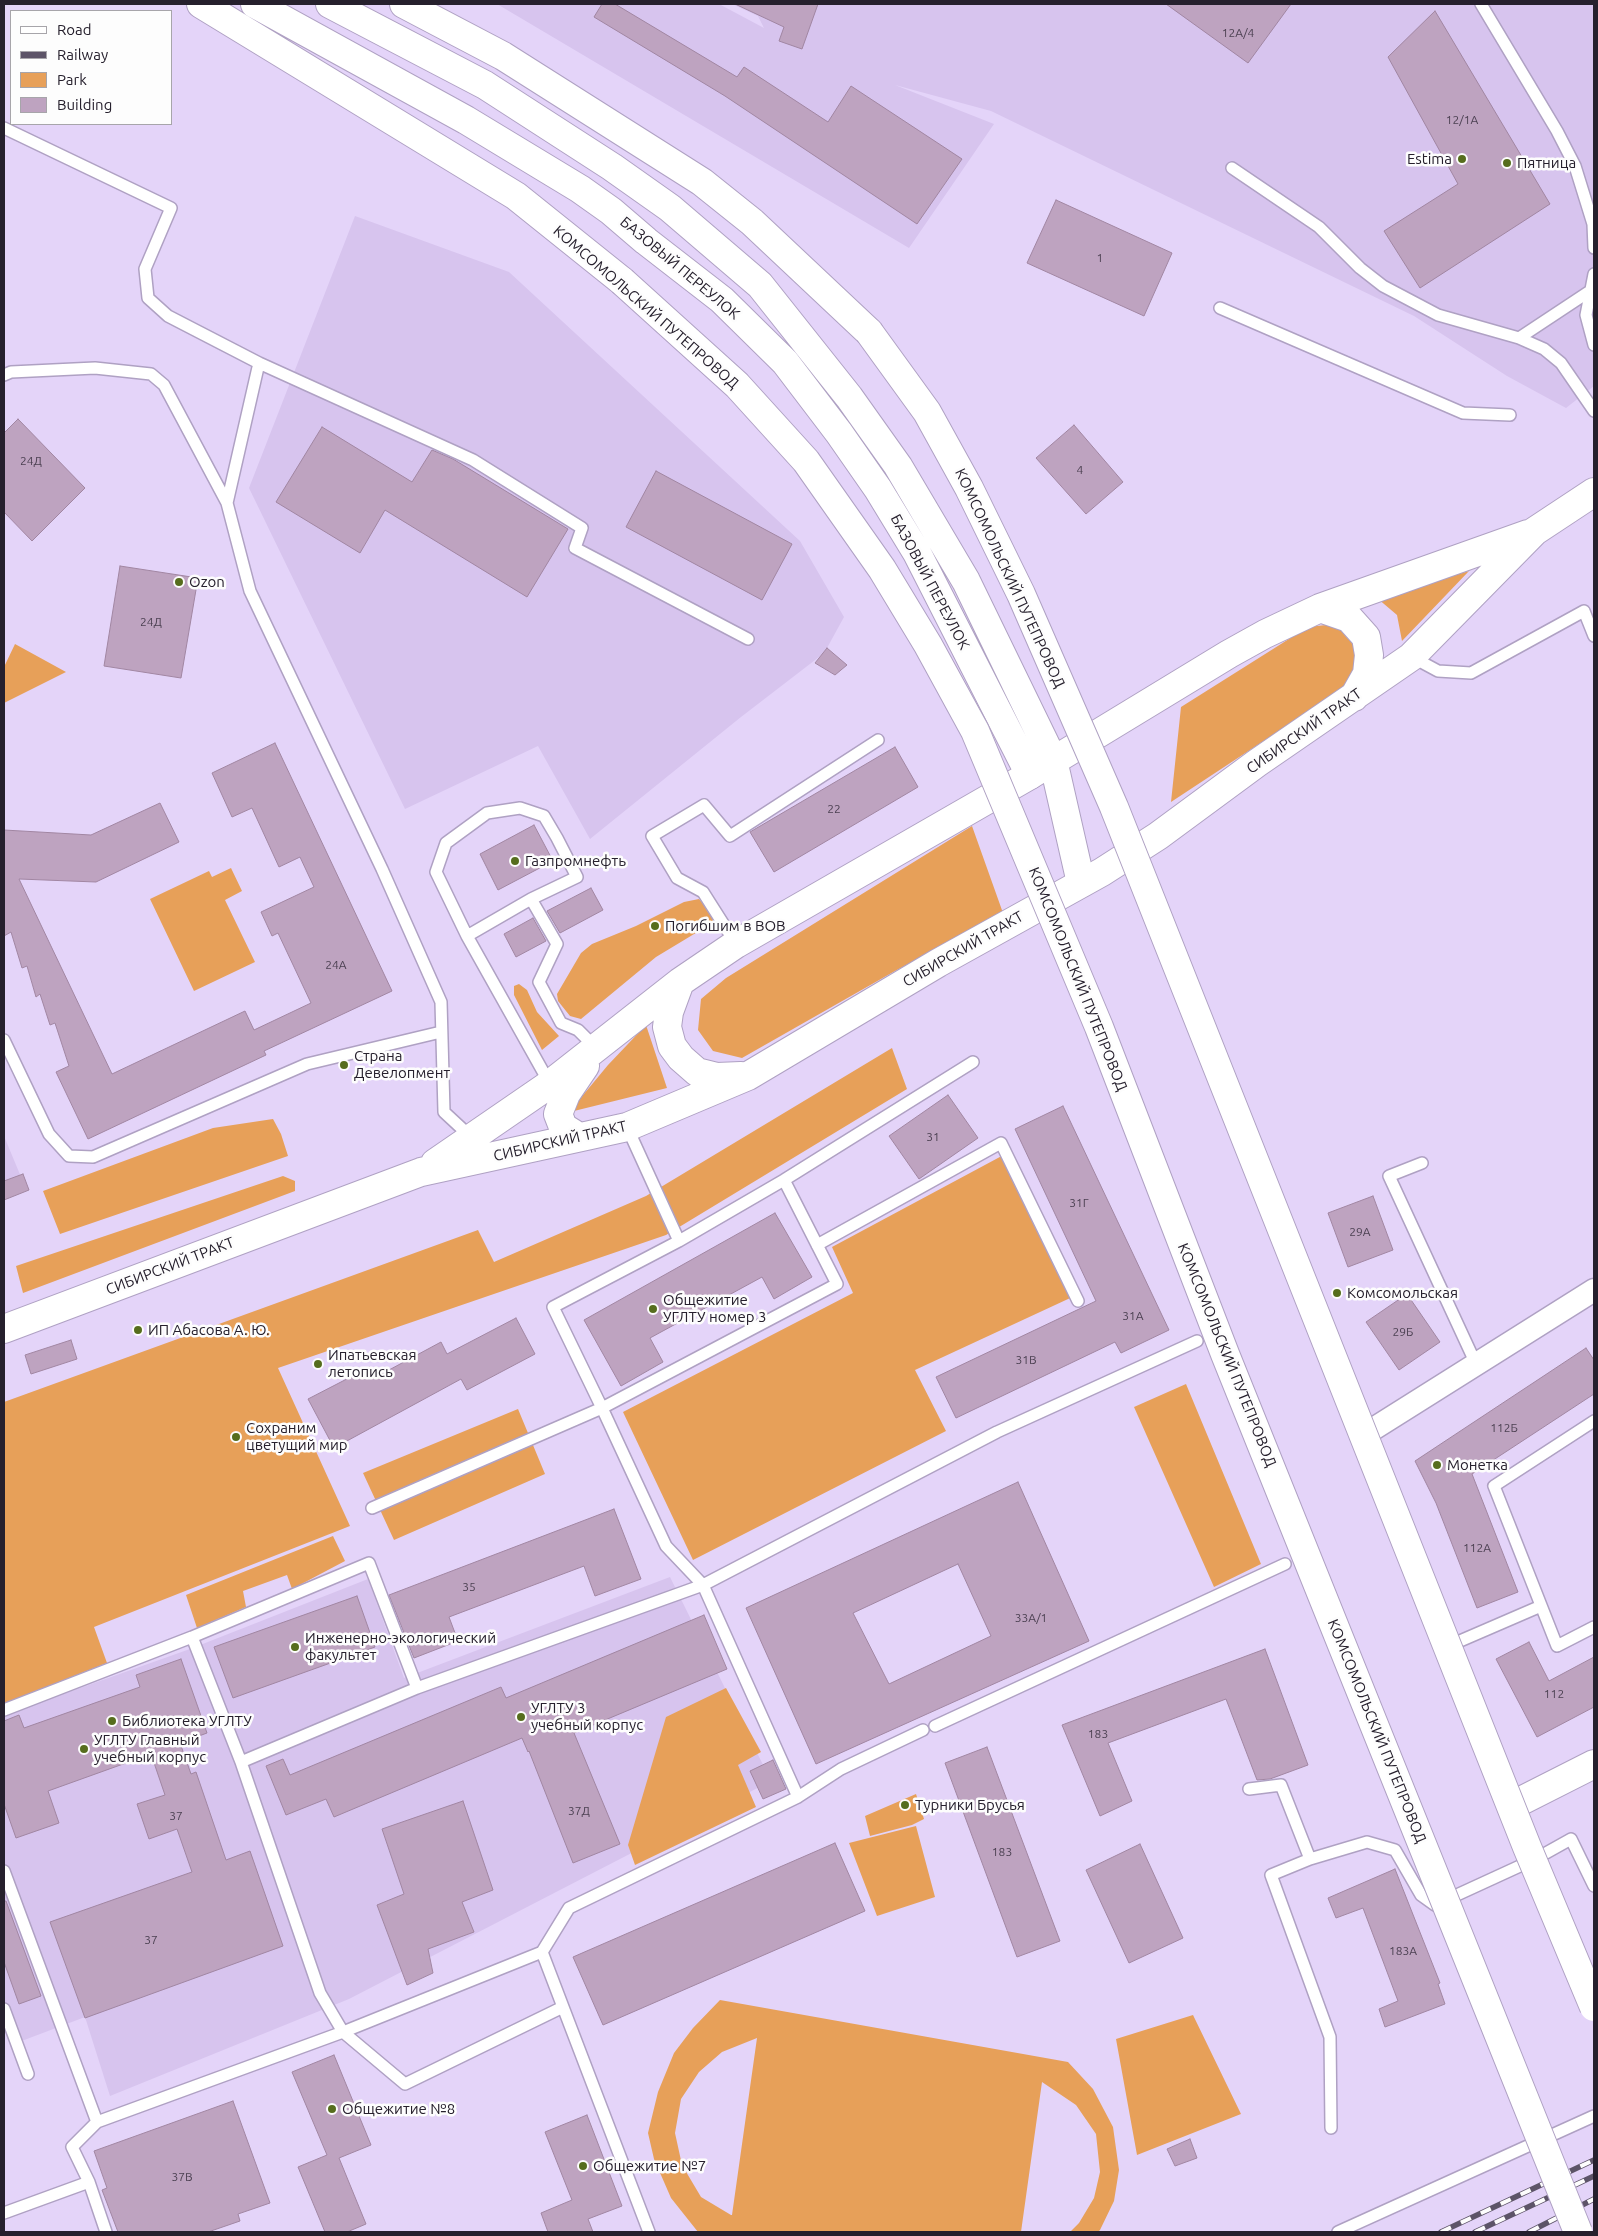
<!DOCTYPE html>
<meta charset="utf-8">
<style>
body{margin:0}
#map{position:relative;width:1598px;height:2236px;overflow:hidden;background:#e4d4f9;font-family:Ubuntu,sans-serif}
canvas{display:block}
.frame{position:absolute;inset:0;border:5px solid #26202d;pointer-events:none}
.legend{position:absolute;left:10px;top:10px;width:162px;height:115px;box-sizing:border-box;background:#fdfdfd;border:1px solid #a7a5aa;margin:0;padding:6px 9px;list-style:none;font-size:15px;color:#26202d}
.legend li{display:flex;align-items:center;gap:10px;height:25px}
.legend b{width:25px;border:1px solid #a7a5aa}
</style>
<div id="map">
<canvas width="1598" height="2236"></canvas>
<div class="frame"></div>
<ul class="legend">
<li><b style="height:6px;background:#fff"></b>Road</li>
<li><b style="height:6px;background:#5d5468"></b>Railway</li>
<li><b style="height:14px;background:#e7a059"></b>Park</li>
<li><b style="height:14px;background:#bea3c0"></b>Building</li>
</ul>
</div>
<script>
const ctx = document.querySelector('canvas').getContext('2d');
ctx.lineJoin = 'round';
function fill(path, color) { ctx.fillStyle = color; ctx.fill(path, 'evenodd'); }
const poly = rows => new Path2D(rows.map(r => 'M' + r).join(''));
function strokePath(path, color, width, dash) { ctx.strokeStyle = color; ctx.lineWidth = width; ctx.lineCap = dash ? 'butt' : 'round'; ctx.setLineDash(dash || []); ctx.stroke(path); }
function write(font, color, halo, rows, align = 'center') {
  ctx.font = font + ' Ubuntu,sans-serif'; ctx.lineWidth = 5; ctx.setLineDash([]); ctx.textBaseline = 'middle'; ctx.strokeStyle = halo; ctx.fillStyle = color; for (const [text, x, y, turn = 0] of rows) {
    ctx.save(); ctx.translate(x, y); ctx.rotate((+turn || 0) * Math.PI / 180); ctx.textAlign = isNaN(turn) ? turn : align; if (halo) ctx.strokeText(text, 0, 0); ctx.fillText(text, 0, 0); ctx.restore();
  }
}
fill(poly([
 [497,4,719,4,764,28,758,16,732,4,1594,4,1594,386,1566,408,1507,376,1414,316,991,111,895,85,994,124,909,248],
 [355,216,509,272,800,541,844,617,827,648,819,657,741,717,590,839,538,746,405,809,249,488],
 [4,1136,26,1189,4,1198],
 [670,1577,771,1781,349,1999,110,2096,85,2017,19,2042,4,1999,4,1715,190,1649,368,1579,404,1678]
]), '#d7c4ee');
fill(poly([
 [1469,571,1402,641,1397,615,1377,598],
 [1335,624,1356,648,1356,672,1341,690,1171,802,1181,707,1308,627],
 [15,644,66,672,4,703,4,667],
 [972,826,1003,913,895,971,742,1058,713,1051,698,1030,701,999,726,978],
 [231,868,242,891,225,900,255,962,194,991,150,899,209,871,212,877],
 [699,899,709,910,714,922,656,957,581,1019,570,1016,558,1001,557,994,581,953,592,944,636,926,684,902],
 [519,984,527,990,537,1012,559,1036,542,1050,514,995,514,986],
 [646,1025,667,1088,574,1111,574,1106,608,1065],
 [892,1048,907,1089,666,1235,278,1368,350,1526,94,1627,107,1663,4,1704,4,1402,478,1230,494,1262,646,1196],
 [273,1119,281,1134,288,1156,60,1234,43,1191,213,1128],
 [1011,1151,1081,1293,915,1370,946,1431,693,1560,623,1412,853,1293,832,1247],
 [283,1176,295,1181,295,1191,23,1293,16,1266],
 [1186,1384,1261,1564,1214,1587,1134,1407],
 [518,1409,545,1474,394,1540,363,1473],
 [333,1536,345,1561,292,1589,287,1575,243,1591,246,1607,197,1628,186,1595],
 [726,1688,761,1752,738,1765,756,1807,635,1865,628,1845,666,1717],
 [916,1794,924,1819,912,1825,870,1836,865,1816],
 [916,1826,935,1897,877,1916,849,1843],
 [720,2000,1068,2062,1093,2089,1113,2127,1119,2170,1114,2201,1100,2230,1098,2232,1070,2232,1079,2223,1094,2198,1100,2172,1096,2134,1076,2105,1042,2082,1021,2232,698,2232,671,2198,654,2159,648,2133,658,2092,674,2053,693,2028],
 [757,2038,732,2215,731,2215,701,2197,682,2165,675,2133,681,2099,699,2072,722,2052],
 [1193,2015,1241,2114,1137,2155,1116,2039]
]), '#e7a059');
const building = poly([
 [602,4,615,4,737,77,744,67,828,122,851,86,962,159,917,224,725,96,594,17,602,4],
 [735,4,818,4,802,49,779,41,784,27,735,4],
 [1166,4,1291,4,1248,63,1166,4],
 [1435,11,1550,204,1420,288,1384,231,1458,184,1388,57,1435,11],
 [1056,200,1172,253,1144,316,1027,263,1056,200],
 [18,419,85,488,32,541,4,512,4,433,18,419],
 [1074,425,1123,482,1086,514,1036,458,1074,425],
 [322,427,412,482,432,450,453,459,568,529,527,597,385,510,360,553,276,502,322,427],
 [656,471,792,544,762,600,626,527,656,471],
 [120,566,198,578,181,678,104,666,120,566],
 [827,648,847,665,835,675,815,663,827,648],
 [275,743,392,991,264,1051,266,1055,88,1139,56,1072,69,1066,55,1023,50,1025,40,994,36,997,27,966,22,968,11,932,4,936,4,830,91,835,160,803,179,842,96,882,19,879,112,1074,245,1011,254,1030,311,1003,278,933,272,936,261,912,314,887,300,857,279,867,252,808,232,817,212,773,275,743],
 [895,747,918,787,774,872,750,832,895,747],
 [534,825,553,861,498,890,480,854,534,825],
 [591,888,603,910,560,933,547,911,591,888],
 [533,918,546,941,516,957,504,934,533,918],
 [948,1095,978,1138,919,1179,889,1136,948,1095],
 [1063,1106,1169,1330,1121,1353,1115,1342,956,1418,936,1377,1096,1301,1015,1129,1063,1106],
 [23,1174,29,1190,4,1200,4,1181,23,1174],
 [1373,1196,1393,1250,1348,1267,1328,1213,1373,1196],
 [775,1213,812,1277,774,1299,762,1277,650,1338,663,1362,621,1386,584,1320,775,1213],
 [1407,1294,1440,1342,1399,1370,1366,1322,1407,1294],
 [516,1318,535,1354,467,1390,461,1379,334,1448,308,1399,370,1367,376,1377,441,1342,447,1354,516,1318],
 [71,1340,77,1359,31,1374,25,1355,71,1340],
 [1586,1348,1594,1360,1594,1394,1472,1474,1518,1592,1477,1608,1436,1503,1415,1461,1586,1348],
 [1018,1482,1089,1641,816,1764,746,1608,1018,1482],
 [958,1564,991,1636,889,1684,853,1613,958,1564],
 [614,1509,641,1579,595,1596,584,1566,449,1617,458,1641,414,1658,389,1595,614,1509],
 [357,1596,375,1647,233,1698,214,1647,357,1596],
 [704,1615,727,1669,574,1733,620,1844,573,1863,529,1751,528,1752,522,1738,334,1817,326,1799,286,1815,266,1766,283,1759,290,1775,501,1687,506,1698,704,1615],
 [1529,1642,1549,1681,1594,1657,1594,1707,1537,1737,1496,1659,1529,1642],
 [1265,1649,1308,1765,1270,1779,1257,1780,1226,1699,1108,1743,1132,1801,1100,1816,1062,1725,1265,1649],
 [181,1659,207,1733,180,1743,191,1774,196,1772,226,1860,250,1851,283,1946,85,2018,50,1922,192,1872,177,1829,149,1839,137,1804,165,1795,151,1754,48,1791,59,1823,16,1838,4,1804,4,1721,19,1715,24,1728,140,1687,136,1675,181,1659],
 [987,1747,1060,1941,1017,1957,945,1763,987,1747],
 [773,1760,786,1789,763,1799,750,1771,773,1760],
 [463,1801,493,1890,462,1902,474,1932,428,1949,433,1973,407,1985,377,1905,404,1894,382,1829,463,1801],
 [835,1843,865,1911,603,2025,573,1957,835,1843],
 [1140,1844,1183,1938,1129,1963,1086,1870,1140,1844],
 [1395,1869,1440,1983,1438,1984,1445,2004,1385,2027,1379,2009,1398,2001,1363,1908,1336,1918,1328,1898,1395,1869],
 [4,1901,6,1901,41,1996,19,2004,4,1962,4,1901],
 [334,2055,371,2145,339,2158,366,2224,347,2232,325,2232,298,2167,327,2155,292,2072,334,2055],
 [233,2101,270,2203,238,2214,240,2221,208,2232,118,2232,102,2190,107,2188,94,2151,233,2101],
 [587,2115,622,2206,588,2219,593,2232,548,2232,541,2213,572,2200,545,2132,587,2115],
 [1190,2139,1197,2158,1175,2166,1167,2149,1190,2139]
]);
fill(building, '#bea3c0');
strokePath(building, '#a186a2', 1);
const service = poly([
 [1481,4,1557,131,1575,166,1593,224,1594,248],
 [4,128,171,208,145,269,148,298,168,316,259,363,227,503,250,591,382,869,441,1002,444,1112,472,1138],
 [1232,168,1319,227,1360,268,1383,286,1438,315,1519,338,1590,291],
 [1594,274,1586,315,1594,345],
 [1220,308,1463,413,1510,415],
 [1519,338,1544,349,1561,363,1594,411],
 [259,363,473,460,582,528,575,548,748,639],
 [4,375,11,372,95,368,151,374,164,385,227,503],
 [1412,657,1438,671,1471,673,1584,611,1594,636],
 [467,936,436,872,446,843,487,813,520,808,544,816,557,838,577,877,531,899],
 [736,944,703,892,677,878,652,836,704,805,730,836,878,740],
 [4,1040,49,1134,69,1156,93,1157,307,1064,441,1032],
 [550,1084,467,936,531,899,557,944,539,982,561,1023,578,1030,597,1049],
 [627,1127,679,1241,553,1307,602,1408,837,1284,784,1180],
 [1422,1163,1389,1176,1476,1364],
 [679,1241,784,1180,973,1062],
 [817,1245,1001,1143,1078,1301],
 [1594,1421,1494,1486,1557,1646,1594,1627],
 [372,1508,602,1408,666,1546,703,1585,798,1797],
 [192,1637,241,1762,320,1993,343,2032,542,1952],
 [1453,1644,1541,1606],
 [4,1710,192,1637,369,1563,417,1688],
 [935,1726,1285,1564],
 [241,1762,417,1688,703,1585,997,1432,1197,1341],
 [1249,1789,1281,1785,1310,1859,1367,1842,1395,1850,1421,1895,1435,1905,1533,1860],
 [1535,1854,1537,1858,1571,1839,1594,1886],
 [1310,1859,1271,1875,1330,2037,1331,2128],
 [4,1871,97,2122],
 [563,2007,649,2232],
 [4,2009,28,2074],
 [4,2213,89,2182],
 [106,2232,89,2182,72,2147,97,2122,343,2032,405,2084,563,2007,542,1952,569,1908,798,1797,841,1769,923,1730],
 [1338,2232,1594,2116]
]);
const minor = poly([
 [1370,1431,1594,1290]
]);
const tertiary = poly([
 [1513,1805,1594,1764]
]);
const secondary = poly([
 [1320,608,1349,618,1366,637,1369,655,1367,674,1354,697],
 [680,982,669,1012,667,1027,672,1046,681,1058,697,1072,717,1077,741,1076],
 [579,1137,563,1127,558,1114,566,1094,585,1066],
 [435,1163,550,1084,680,982,736,944,1030,775,1229,654,1265,634,1320,608,1528,534],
 [4,1329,421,1172,627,1127,748,1076,938,963,1102,872,1158,836,1257,763,1411,657,1535,531,1594,492]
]);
const primary = poly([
 [201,4,516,196,622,281],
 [255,4,466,120,580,189,611,211,646,241,722,300,785,362,839,433,878,489,917,553,1030,775],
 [330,4,485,85,612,167,670,208,760,285,849,397,898,466,966,581,1053,760,1081,883],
 [404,4,503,56,702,182,752,222,869,332]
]);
strokePath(service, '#afa1c3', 14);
strokePath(minor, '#afa1c3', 25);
strokePath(tertiary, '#afa1c3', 30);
strokePath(secondary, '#afa1c3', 30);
strokePath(primary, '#afa1c3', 30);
strokePath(service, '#fff', 11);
strokePath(minor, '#fff', 22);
strokePath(tertiary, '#fff', 28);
strokePath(secondary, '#fff', 28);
strokePath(primary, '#fff', 28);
const rail = poly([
 [1441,2232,1594,2160],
 [1475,2232,1594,2176],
 [1529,2232,1594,2199]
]);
strokePath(rail, '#5d5468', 5.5);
strokePath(rail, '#fdfdfd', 4, [11]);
const primaryBridge = poly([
 [622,281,737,385,806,461,882,569,928,645,975,731,1099,1027,1225,1354,1578,2232],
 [869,332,927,412,969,488,1021,594,1114,807,1527,1847,1594,2007]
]);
strokePath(primaryBridge, '#afa1c3', 30, []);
strokePath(primaryBridge, '#fff', 28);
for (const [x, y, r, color] of [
 [1462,159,5,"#566d1d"],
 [1507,163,5,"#566d1d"],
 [179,582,5,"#566d1d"],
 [515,861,5,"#566d1d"],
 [655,926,5,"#566d1d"],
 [344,1065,5,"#566d1d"],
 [1337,1293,5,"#566d1d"],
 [653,1309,5,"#566d1d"],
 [138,1330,5,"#566d1d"],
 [318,1364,5,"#566d1d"],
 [236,1437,5,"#566d1d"],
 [1437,1465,5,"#566d1d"],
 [295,1647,5,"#566d1d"],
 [521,1717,5,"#566d1d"],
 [112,1721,5,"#566d1d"],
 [84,1749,5,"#566d1d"],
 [905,1805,5,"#566d1d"],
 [332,2109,5,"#566d1d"],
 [583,2166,5,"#566d1d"]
]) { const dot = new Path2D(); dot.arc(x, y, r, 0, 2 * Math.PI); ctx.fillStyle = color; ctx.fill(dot); strokePath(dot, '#fdfdfd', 2); }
write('12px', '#4c4152', null, [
 ["12А/4",1238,33],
 ["12/1А",1462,120],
 ["1",1100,258],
 ["24Д",31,461],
 ["4",1080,470],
 ["24Д",151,622],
 ["22",834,809],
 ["24А",336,965],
 ["31",933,1137],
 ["31Г",1079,1203],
 ["29А",1360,1232],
 ["31А",1133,1316],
 ["29Б",1403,1332],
 ["31В",1026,1360],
 ["112Б",1504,1428],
 ["112А",1477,1548],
 ["35",469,1587],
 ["33А/1",1031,1618],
 ["112",1554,1694],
 ["183",1098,1734],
 ["37Д",579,1811],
 ["37",176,1816],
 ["183",1002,1852],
 ["37",151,1940],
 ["183А",1403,1951],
 ["37В",182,2177]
]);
write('15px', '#26202d', '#fdfdfd', [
 ["Estima",1452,159,"right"],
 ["Пятница",1517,163],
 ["Ozon",189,582],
 ["Газпромнефть",525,861],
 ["Погибшим в ВОВ",665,926],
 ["Страна",354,1056],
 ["Девелопмент",354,1073],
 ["Комсомольская",1347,1293],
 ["Общежитие",663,1300],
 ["УГЛТУ номер 3",663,1317],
 ["ИП Абасова А. Ю.",148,1330],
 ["Ипатьевская",328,1355],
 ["летопись",328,1372],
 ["Сохраним",246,1428],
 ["цветущий мир",246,1445],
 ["Монетка",1447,1465],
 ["Инженерно-экологический",305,1638],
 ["факультет",305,1655],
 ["УГЛТУ 3",531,1708],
 ["учебный корпус",531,1725],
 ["Библиотека УГЛТУ",122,1721],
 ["УГЛТУ Главный",94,1740],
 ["учебный корпус",94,1757],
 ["Турники Брусья",915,1805],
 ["Общежитие №8",342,2109],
 ["Общежитие №7",593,2166]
], 'left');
write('15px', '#26202d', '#fdfdfd', [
 ["БАЗОВЫЙ ПЕРЕУЛОК",680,268,40],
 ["КОМСОМОЛЬСКИЙ ПУТЕПРОВОД",646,307,41],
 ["КОМСОМОЛЬСКИЙ ПУТЕПРОВОД",1010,578,65],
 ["БАЗОВЫЙ ПЕРЕУЛОК",930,582,62],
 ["СИБИРСКИЙ ТРАКТ",1304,731,-35],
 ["СИБИРСКИЙ ТРАКТ",963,949,-30],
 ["КОМСОМОЛЬСКИЙ ПУТЕПРОВОД",1078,979,68],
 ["СИБИРСКИЙ ТРАКТ",560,1141,-13],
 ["СИБИРСКИЙ ТРАКТ",170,1266,-21],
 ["КОМСОМОЛЬСКИЙ ПУТЕПРОВОД",1227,1355,68],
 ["КОМСОМОЛЬСКИЙ ПУТЕПРОВОД",1377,1731,68]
]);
</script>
